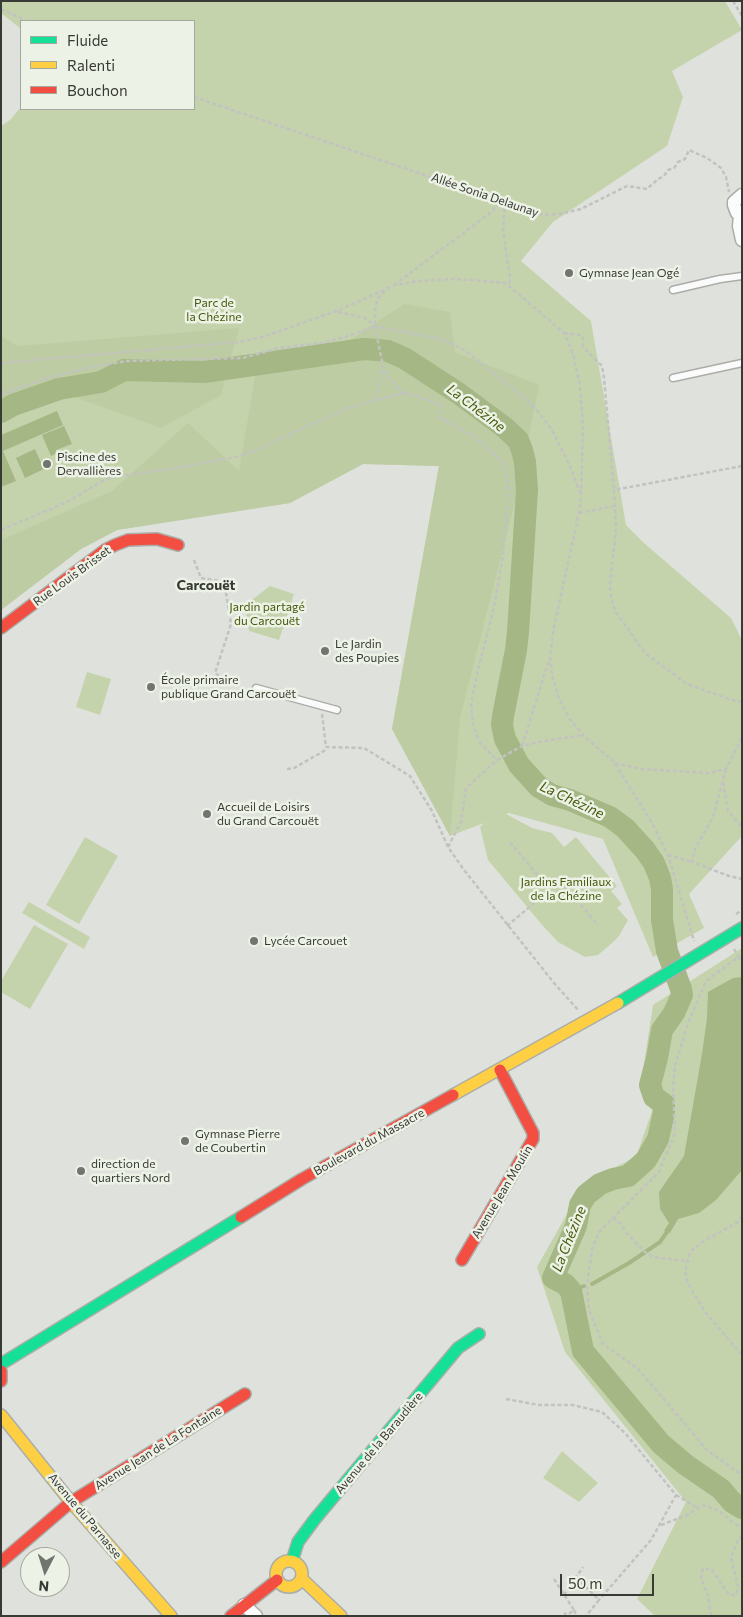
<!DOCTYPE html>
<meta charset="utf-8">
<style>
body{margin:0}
#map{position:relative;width:743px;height:1617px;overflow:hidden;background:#dfe2dc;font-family:Commissioner,sans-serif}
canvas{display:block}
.frame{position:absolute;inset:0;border:2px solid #383a35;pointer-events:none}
.legend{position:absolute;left:20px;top:20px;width:175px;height:90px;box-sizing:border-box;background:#edf2e6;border:1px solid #a5a89f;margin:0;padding:6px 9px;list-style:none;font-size:15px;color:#383a35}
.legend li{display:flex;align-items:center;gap:10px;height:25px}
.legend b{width:25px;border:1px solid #a5a89f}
.north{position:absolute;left:20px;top:1547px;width:50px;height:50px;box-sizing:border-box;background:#edf2e6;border:1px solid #a5a89f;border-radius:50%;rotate:185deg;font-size:14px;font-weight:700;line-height:20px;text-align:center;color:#383a35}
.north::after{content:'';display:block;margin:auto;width:18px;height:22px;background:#72756f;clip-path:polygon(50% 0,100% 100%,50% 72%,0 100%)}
.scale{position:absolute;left:560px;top:1574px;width:94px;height:22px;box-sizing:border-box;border:2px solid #383a35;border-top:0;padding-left:6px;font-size:15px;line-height:18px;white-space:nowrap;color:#383a35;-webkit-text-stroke:4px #edf2e6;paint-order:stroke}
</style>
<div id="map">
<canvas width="743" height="1617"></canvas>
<div class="frame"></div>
<ul class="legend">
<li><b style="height:6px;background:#16e098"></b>Fluide</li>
<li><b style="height:6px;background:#ffcf43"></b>Ralenti</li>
<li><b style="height:6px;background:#f24e42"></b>Bouchon</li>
</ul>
<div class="north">N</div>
<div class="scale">50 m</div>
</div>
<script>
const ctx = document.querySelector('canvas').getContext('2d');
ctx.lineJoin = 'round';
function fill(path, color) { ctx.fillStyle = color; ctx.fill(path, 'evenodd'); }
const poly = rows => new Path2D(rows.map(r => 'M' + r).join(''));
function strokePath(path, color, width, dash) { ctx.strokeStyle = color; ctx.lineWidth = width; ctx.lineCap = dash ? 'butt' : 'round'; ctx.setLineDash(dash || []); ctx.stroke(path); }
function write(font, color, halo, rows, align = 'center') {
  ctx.font = font + ' Commissioner,sans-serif'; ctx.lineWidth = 5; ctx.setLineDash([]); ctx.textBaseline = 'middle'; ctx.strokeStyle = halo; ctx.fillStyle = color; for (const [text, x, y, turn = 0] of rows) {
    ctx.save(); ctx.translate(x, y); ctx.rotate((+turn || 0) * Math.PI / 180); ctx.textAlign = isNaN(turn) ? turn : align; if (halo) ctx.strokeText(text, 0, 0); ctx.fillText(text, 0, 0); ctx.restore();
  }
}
fill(poly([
 [1,1,725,1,742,30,672,71,683,97,667,146,553,222,521,261,591,321,626,525,644,543,731,618,742,640,742,836,689,894,704,928,653,957,603,839,509,813,506,814,532,828,552,833,564,847,576,837,617,886,611,891,622,904,617,908,628,920,619,936,612,943,598,955,585,957,558,942,543,926,488,860,480,827,484,823,450,836,392,729,439,466,363,464,290,503,117,530,81,549,1,610,1,126,10,120,21,107,21,109,194,109,194,21,21,21,21,29,1,13],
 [270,586,294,594,279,640,249,631,245,605],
 [87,672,111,679,100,715,76,707],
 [85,837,118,856,79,924,46,905],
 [29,902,90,937,84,949,22,913],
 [34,925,68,944,30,1009,1,992,1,981],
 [742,948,742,1616,655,1616,637,1599,686,1502,565,1352,537,1267,585,1182,636,1157,652,1111,641,1083,653,1005],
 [562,1451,598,1483,579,1502,543,1478]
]), '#c5d3ac');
fill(poly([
 [404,304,450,312,455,352,539,385,518,490,460,718,450,836,392,729,439,466,363,464,290,503,117,530,81,549,1,610,1,540,112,491,188,423,239,471,256,370,353,338],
 [239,328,221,395,161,428,66,394,1,422,1,336,18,346]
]), '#bdcca3');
fill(poly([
 [57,411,63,425,3,451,16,481,1,487,1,435],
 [64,426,72,444,56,450,57,453,51,456,42,435],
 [35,449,44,469,25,478,16,458],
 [742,977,742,1170,716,1200,699,1213,678,1219,670,1233,664,1231,669,1223,660,1209,659,1192,684,1156,702,1054,707,1018,708,992,733,978]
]), '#a5b784');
strokePath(poly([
 [592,1284,629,1263,660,1242,667,1232],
 [571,1291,584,1286]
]), '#a5b784', 4);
strokePath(poly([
 [1,412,13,405,59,389,101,382,124,370,204,372,364,349,377,350,388,351,404,358,458,393,504,427,518,440,522,450,525,462,527,490,518,632,516,650,503,716,502,725,505,739,519,765,539,787,552,795,570,800,610,817,625,828,645,850,654,863,660,878,662,889,662,920,667,951,681,989,682,995,674,1013,662,1030,657,1058,650,1085,654,1097,664,1104,664,1112,658,1139,646,1160,628,1176,613,1179,600,1184,586,1195,580,1205,576,1226,553,1278,565,1284,571,1291,583,1351,661,1444,686,1465,721,1489,732,1502,742,1508]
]), '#a5b784', 22);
const lane = poly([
 [673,290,720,279,742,276],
 [673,378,742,363],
 [256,688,337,710]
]);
const street = poly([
 [742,195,734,202,734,205,737,213,742,215],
 [740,215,739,226,742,240],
 [244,1605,256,1616]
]);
const fast = poly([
 [618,1003,742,928],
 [1,1364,241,1217],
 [292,1561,298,1542,315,1519,458,1348,479,1334]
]);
const slow = poly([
 [453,1095,618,1003],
 [1,1415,71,1502,171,1616],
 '276 1574a13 13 0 1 1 26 0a13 13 0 1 1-26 0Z',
 [302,1579,341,1616]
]);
const jam = poly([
 [1,628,105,550,115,545,128,540,157,539,178,545],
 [241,1217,302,1179,453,1095],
 [462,1260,533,1139,533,1133,500,1070],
 [1,1371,1,1381],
 [1,1562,71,1502,245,1394],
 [231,1616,277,1580]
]);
strokePath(lane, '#abada9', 9);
strokePath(street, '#abada9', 15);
strokePath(fast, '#abada9', 14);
strokePath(slow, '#abada9', 14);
strokePath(jam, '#abada9', 14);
strokePath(poly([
 [733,1,742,16],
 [1,9,27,21],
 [194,97,543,215,560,214,581,209,627,186,647,189,658,179,664,176,668,170,674,168,678,162,685,159,689,150,707,158,721,168,726,177,729,192],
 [505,202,503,230,510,277,509,286],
 [394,285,489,214,502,201],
 [385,291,378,298,375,309,375,326,381,357,386,375,403,393],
 [338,312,365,318,375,326,444,340,466,351,516,391,536,409,552,430,569,464,581,495],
 [564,333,581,335,583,338,583,346,584,348,602,366,604,378,614,490],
 [1,363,240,342,263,337,336,311,367,298,392,286,418,281,454,279,484,281,505,283,509,286,564,333,573,354,580,385,583,427,581,495,579,513,554,627,550,655,552,675,558,696,569,718,583,735,614,762,652,823,668,855,694,941],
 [1,395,38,381,86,368,127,361,243,358,279,348,321,343,346,337,375,326],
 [375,400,383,367],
 [742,466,614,490,616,529,610,586,611,597,615,611,645,653,687,684,729,699,742,702],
 [579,513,614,506],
 [1,530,65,503,108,478,183,467,240,456,257,450,288,435,348,408,403,393,422,398,442,405,439,417,475,437,503,462,509,487,503,556,493,612,478,670,471,704,473,723,477,736,481,744,497,760,522,746,538,742,583,735],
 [194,560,201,578,220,581,224,585,226,593,231,624,215,673,224,680,220,684],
 [322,714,326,747],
 [522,746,550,657],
 [615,763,642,769,708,773,726,769,742,737],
 [287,769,294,768,324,751,326,747,364,748,410,776,432,811,448,847,464,870,554,983,579,1011],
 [726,769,713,817,695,849,692,862,729,876,742,879],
 [723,782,728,811,742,827],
 [510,842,539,877,564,885,598,925],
 [448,847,461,822,466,788,497,760],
 [668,855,692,862],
 [736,914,742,910],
 [507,926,552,888,552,882],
 [734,949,739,958,742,957],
 [742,959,737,958,706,981,689,1021,675,1065,673,1086,675,1133,659,1172,599,1232,592,1249,587,1285,589,1310,603,1344,638,1369,707,1450,742,1475],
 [742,1216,738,1222,704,1241,690,1252,685,1271,688,1284,705,1312,742,1355],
 [613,1218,621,1224,627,1234,645,1252,653,1257,687,1261],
 [506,1399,539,1405,573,1405,602,1412,625,1433,676,1495,651,1540,599,1600],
 [676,1495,698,1508],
 [661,1525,687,1515,703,1505,719,1511,735,1524,742,1527],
 [576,1577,599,1600,586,1616],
 [554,1579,574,1610,570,1613,564,1614],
 [564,1595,583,1567],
 [574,1610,577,1616],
 [711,1616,708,1596,701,1578,703,1568,712,1570,729,1595,736,1595,738,1587,731,1557,738,1540,742,1536]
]), '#c2c2c1', 2.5, [4, 2.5]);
strokePath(lane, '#fafbfa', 6);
strokePath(street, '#fafbfa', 12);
strokePath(fast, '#16e098', 11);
strokePath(slow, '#ffcf43', 11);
strokePath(jam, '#f24e42', 11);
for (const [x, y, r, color] of [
 [569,273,5,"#72756f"],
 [47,464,5,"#72756f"],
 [325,651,5,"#72756f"],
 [151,687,5,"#72756f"],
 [207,814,5,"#72756f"],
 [254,941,5,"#72756f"],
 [185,1141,5,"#72756f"],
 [81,1171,5,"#72756f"]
]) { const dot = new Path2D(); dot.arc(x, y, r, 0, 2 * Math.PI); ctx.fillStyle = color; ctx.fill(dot); strokePath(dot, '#edf2e6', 2); }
write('12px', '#383a35', '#edf2e6', [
 ["Allée Sonia Delaunay",485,195,19],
 ["Rue Louis Brisset",72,576,-36],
 ["Boulevard du Massacre",369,1142,-29],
 ["Avenue Jean Moulin",502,1192,-59],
 ["Avenue de la Baraudière",379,1443,-50],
 ["Avenue Jean de La Fontaine",158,1448,-32],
 ["Avenue du Parnasse",85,1516,50]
]);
write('12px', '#383a35', '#edf2e6', [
 ["Gymnase Jean Ogé",579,273],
 ["Piscine des",57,457],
 ["Dervallières",57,471],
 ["Le Jardin",335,644],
 ["des Poupies",335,658],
 ["École primaire",161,680],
 ["publique Grand Carcouët",161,694],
 ["Accueil de Loisirs",217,807],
 ["du Grand Carcouët",217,821],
 ["Lycée Carcouet",264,941],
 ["Gymnase Pierre",195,1134],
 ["de Coubertin",195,1148],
 ["direction de",91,1164],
 ["quartiers Nord",91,1178]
], 'left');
write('12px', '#455a0a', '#edf2e6', [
 ["Parc de",214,303],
 ["la Chézine",214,317],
 ["Jardin partagé",267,607],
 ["du Carcouët",267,621],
 ["Jardins Familiaux",566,882],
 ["de la Chézine",566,896]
]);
write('italic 14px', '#465b0c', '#edf2e6', [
 ["La Chézine",476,408,37],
 ["La Chézine",572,800,25],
 ["La Chézine",569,1239,-68]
]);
write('bold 14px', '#383a35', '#edf2e6', [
 ["Carcouët",206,585]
]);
</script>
